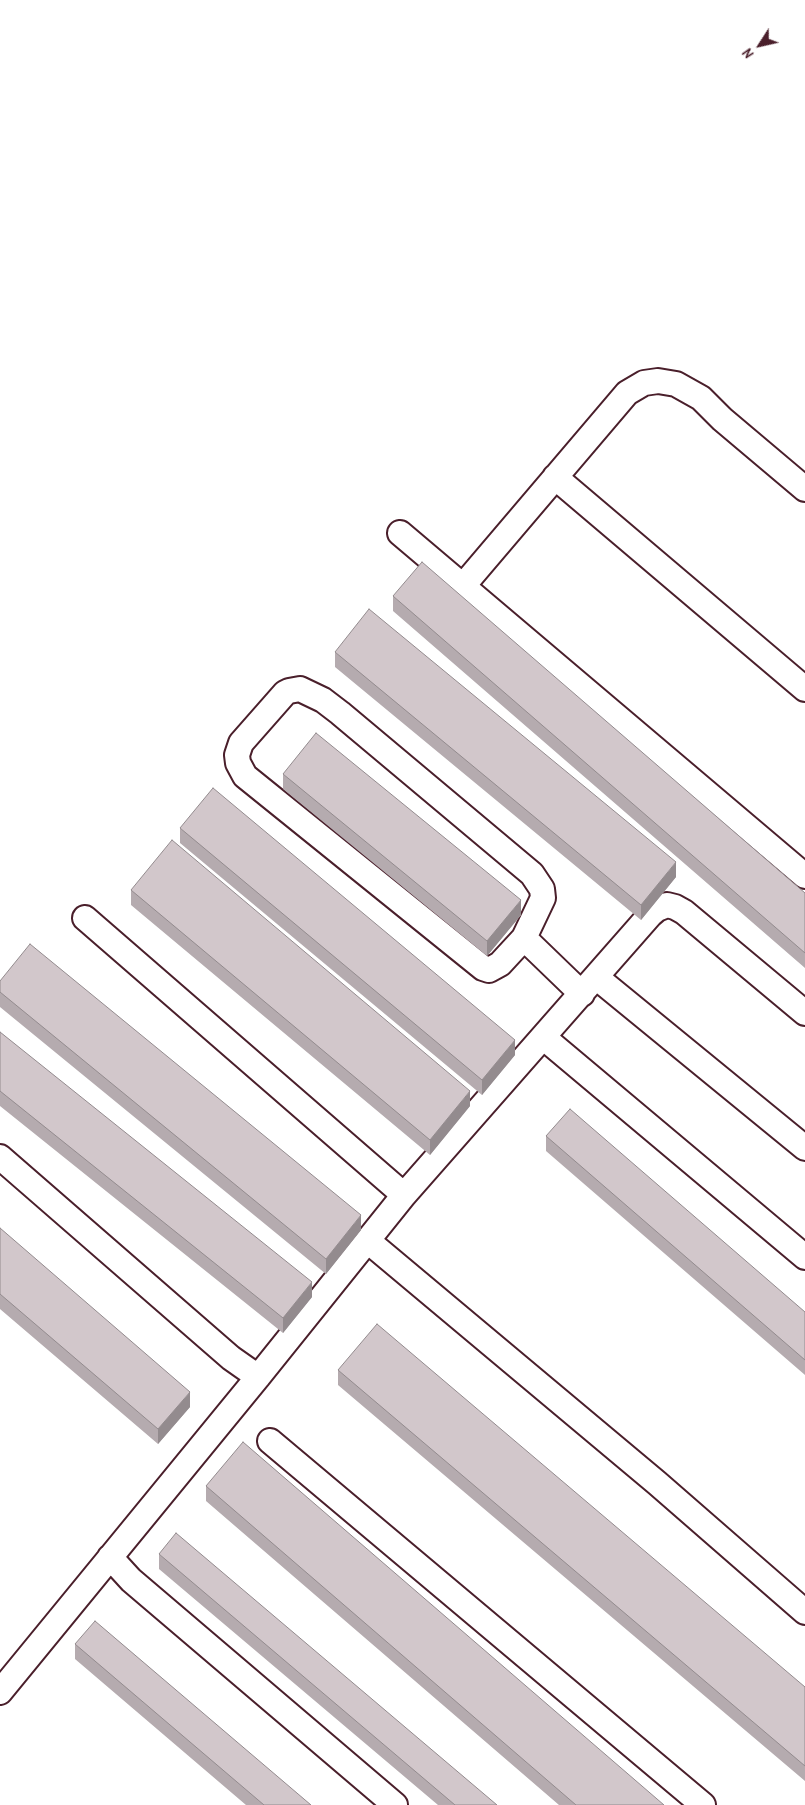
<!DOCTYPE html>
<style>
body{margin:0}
#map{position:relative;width:805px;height:1805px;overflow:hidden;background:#fff;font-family:"Patrick Hand",sans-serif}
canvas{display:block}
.north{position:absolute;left:735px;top:20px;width:50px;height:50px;-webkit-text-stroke:4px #fff;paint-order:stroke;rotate:235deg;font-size:14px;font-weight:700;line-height:20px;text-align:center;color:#4a1f2b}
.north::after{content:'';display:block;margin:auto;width:18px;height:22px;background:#4a1f2b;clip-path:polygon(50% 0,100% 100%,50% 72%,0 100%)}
</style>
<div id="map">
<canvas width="805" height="1805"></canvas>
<div class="north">N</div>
</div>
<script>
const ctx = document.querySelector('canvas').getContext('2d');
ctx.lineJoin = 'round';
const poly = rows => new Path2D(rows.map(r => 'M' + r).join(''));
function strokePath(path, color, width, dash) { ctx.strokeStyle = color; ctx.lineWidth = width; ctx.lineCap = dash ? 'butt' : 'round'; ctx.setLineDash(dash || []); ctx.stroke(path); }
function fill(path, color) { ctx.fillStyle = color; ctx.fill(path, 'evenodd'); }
const street = poly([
 [555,477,805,689],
 [400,533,805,876],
 [462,587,627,393,644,383,658,381,676,384,701,398,722,419,805,489],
 [85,918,404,1195],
 [524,938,543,898,542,889,532,874,340,713,323,700,300,689,289,691,285,693,241,743,237,755,238,763,245,776,483,968,489,970,500,964,524,938,582,994],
 [596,977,805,1148],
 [543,1037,805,1257],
 [0,1157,231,1358,258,1377],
 [368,1241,657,1483,805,1612],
 [270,1441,703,1805],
 [110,1557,131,1580,395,1805],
 [0,1692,258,1377,404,1195,650,915,657,909,667,905,675,907,684,912,805,1013]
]);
strokePath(street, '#4a1f2b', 28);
strokePath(street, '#fff', 24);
fill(poly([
 [393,596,805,893,805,968,393,611],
 [335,652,676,877,641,920,335,667],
 [283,774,521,915,487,956,283,789],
 [180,828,515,1055,482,1095,180,843],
 [131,890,470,1106,430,1155,131,905],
 [0,981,361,1230,326,1274,0,1007],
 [0,1032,312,1297,283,1333,0,1106],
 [546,1136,805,1312,805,1375,546,1151],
 [0,1228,190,1407,158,1444,0,1309],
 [338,1370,805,1687,805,1781,338,1385],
 [206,1486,664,1805,559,1805,206,1501],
 [159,1554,497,1805,438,1805,159,1569],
 [75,1644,311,1805,246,1805,75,1659]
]), '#b5abaf');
fill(poly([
 [676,862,676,877,641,920,641,905],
 [521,900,521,915,487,956,487,941],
 [515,1040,515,1055,482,1095,482,1080],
 [470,1091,470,1106,430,1155,430,1140],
 [361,1215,361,1230,326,1274,326,1259],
 [312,1282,312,1297,283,1333,283,1318],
 [190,1392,190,1407,158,1444,158,1429]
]), '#938b8e');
const building = poly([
 [422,562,805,893,805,953,393,596,422,562],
 [369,609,676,862,641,905,335,652,369,609],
 [316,733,521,900,487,941,283,774,316,733],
 [213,788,515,1040,482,1080,180,828,213,788],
 [172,840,470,1091,430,1140,131,890,172,840],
 [30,944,361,1215,326,1259,0,992,0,981,30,944],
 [0,1032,312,1282,283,1318,0,1091,0,1032],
 [570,1109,805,1312,805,1360,546,1136,570,1109],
 [0,1228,190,1392,158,1429,0,1294,0,1228],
 [377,1324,805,1687,805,1766,338,1370,377,1324],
 [243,1442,664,1805,576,1805,206,1486,243,1442],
 [176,1533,497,1805,455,1805,159,1554,176,1533],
 [95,1621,311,1805,264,1805,75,1644,95,1621]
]);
fill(building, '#d2c7cb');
strokePath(building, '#938b8e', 1);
</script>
